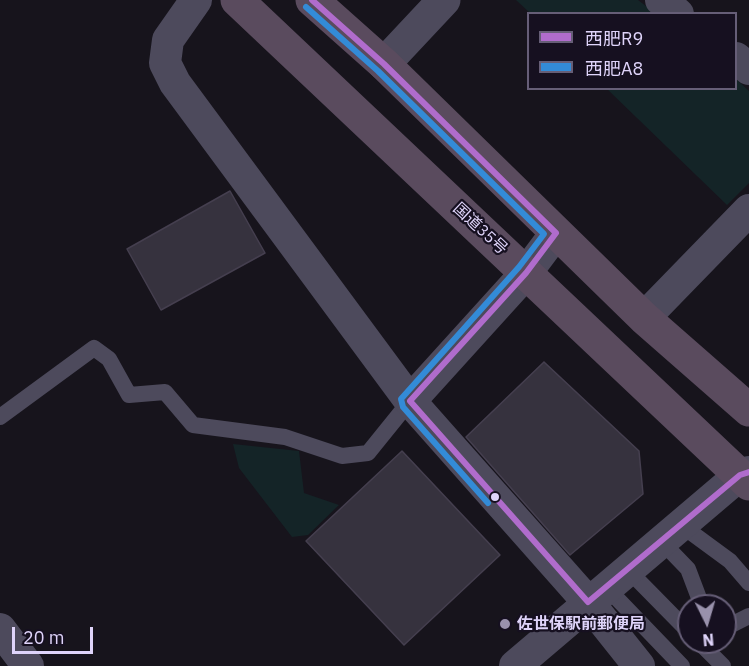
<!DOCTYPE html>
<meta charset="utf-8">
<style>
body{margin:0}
#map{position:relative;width:749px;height:666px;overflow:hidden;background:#17141c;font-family:"IBM Plex Sans","Noto Sans JP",sans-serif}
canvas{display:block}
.legend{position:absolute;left:527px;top:12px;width:210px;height:78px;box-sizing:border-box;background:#161020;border:2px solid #665e77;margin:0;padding:8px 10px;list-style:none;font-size:18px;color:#dfd4fa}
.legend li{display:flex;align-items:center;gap:12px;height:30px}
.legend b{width:30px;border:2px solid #665e77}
.north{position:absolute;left:677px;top:594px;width:60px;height:60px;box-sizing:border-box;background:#161020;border:2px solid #665e77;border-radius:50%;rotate:175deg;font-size:16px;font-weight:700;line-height:24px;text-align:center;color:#dfd4fa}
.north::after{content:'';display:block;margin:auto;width:21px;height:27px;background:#9991ac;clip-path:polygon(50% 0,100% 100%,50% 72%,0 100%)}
.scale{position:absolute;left:12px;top:627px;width:81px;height:27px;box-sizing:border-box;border:3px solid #dfd4fa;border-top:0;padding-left:8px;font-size:18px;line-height:21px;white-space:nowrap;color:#dfd4fa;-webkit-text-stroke:4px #161020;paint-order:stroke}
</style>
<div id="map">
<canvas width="749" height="666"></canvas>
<ul class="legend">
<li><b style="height:8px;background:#b06ccc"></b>西肥R9</li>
<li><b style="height:8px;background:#338bd7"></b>西肥A8</li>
</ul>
<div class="north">N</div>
<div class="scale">20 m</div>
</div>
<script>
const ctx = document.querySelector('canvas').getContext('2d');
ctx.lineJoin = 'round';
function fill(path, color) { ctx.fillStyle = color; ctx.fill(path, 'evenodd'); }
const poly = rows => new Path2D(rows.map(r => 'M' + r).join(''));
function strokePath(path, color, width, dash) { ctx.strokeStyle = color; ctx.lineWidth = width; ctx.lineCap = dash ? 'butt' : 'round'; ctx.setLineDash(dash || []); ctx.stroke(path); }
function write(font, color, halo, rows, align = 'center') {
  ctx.font = font + ' "IBM Plex Sans","Noto Sans JP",sans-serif'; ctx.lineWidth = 4.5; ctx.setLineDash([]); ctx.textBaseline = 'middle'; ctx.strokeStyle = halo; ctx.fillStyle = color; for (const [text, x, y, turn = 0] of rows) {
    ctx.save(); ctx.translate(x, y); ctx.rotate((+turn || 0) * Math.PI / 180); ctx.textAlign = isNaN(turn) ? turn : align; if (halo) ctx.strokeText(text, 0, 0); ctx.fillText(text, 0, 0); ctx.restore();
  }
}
fill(poly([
 [516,0,638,0,655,13,530,13],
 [736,79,749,91,749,183,727,205,607,89,736,88],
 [233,444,299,451,304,493,339,505,308,535,292,537,239,468]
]), '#142427');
const building = poly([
 [230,191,265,253,161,310,127,249,230,191],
 [544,362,639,451,643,494,570,555,466,437,544,362],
 [402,451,500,555,404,645,306,541,402,451]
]);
fill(building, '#36323e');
strokePath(building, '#453f4f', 1.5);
strokePath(poly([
 [0,417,94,348,109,359,129,395,165,392,193,425,285,437,342,456,368,453,410,401],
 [681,525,730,561,749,583],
 [661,541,688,569,702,606],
 [628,570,689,632],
 [606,587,682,666],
 [725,623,731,625,749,616],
 [699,642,723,666]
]), '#4d4a5c', 16);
strokePath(poly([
 [196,0,168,40,165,63,175,83,410,401,588,602,639,666],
 [661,0,678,14],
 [736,58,749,69],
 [644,318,749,210],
 [410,401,526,273,556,233],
 [0,629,28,666],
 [515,666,740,475,749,472]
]), '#4d4a5c', 32);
strokePath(poly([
 [384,64,444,0]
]), '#4d4a5c', 33);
strokePath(poly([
 [237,0,749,484],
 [312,0,384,64,644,318,749,410]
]), '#5a4b5e', 33);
strokePath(poly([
 [312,0,384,64,556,233,526,273,410,401,588,602,740,475,749,472]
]), '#b06ccc', 6);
strokePath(poly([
 [306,7,378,71,544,234,519,267,401,399,403,407,488,503]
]), '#338bd7', 6);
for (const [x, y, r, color] of [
 [495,497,5,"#dfd4fa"],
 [505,624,6,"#9991ac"]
]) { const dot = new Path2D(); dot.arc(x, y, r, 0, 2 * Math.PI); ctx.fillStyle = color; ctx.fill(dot); strokePath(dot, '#161020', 2); }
write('16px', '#dfd4fa', '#161020', [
 ["国道35号",480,229,43]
]);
write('bold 16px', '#dfd4fa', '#161020', [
 ["佐世保駅前郵便局",517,624]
], 'left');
</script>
